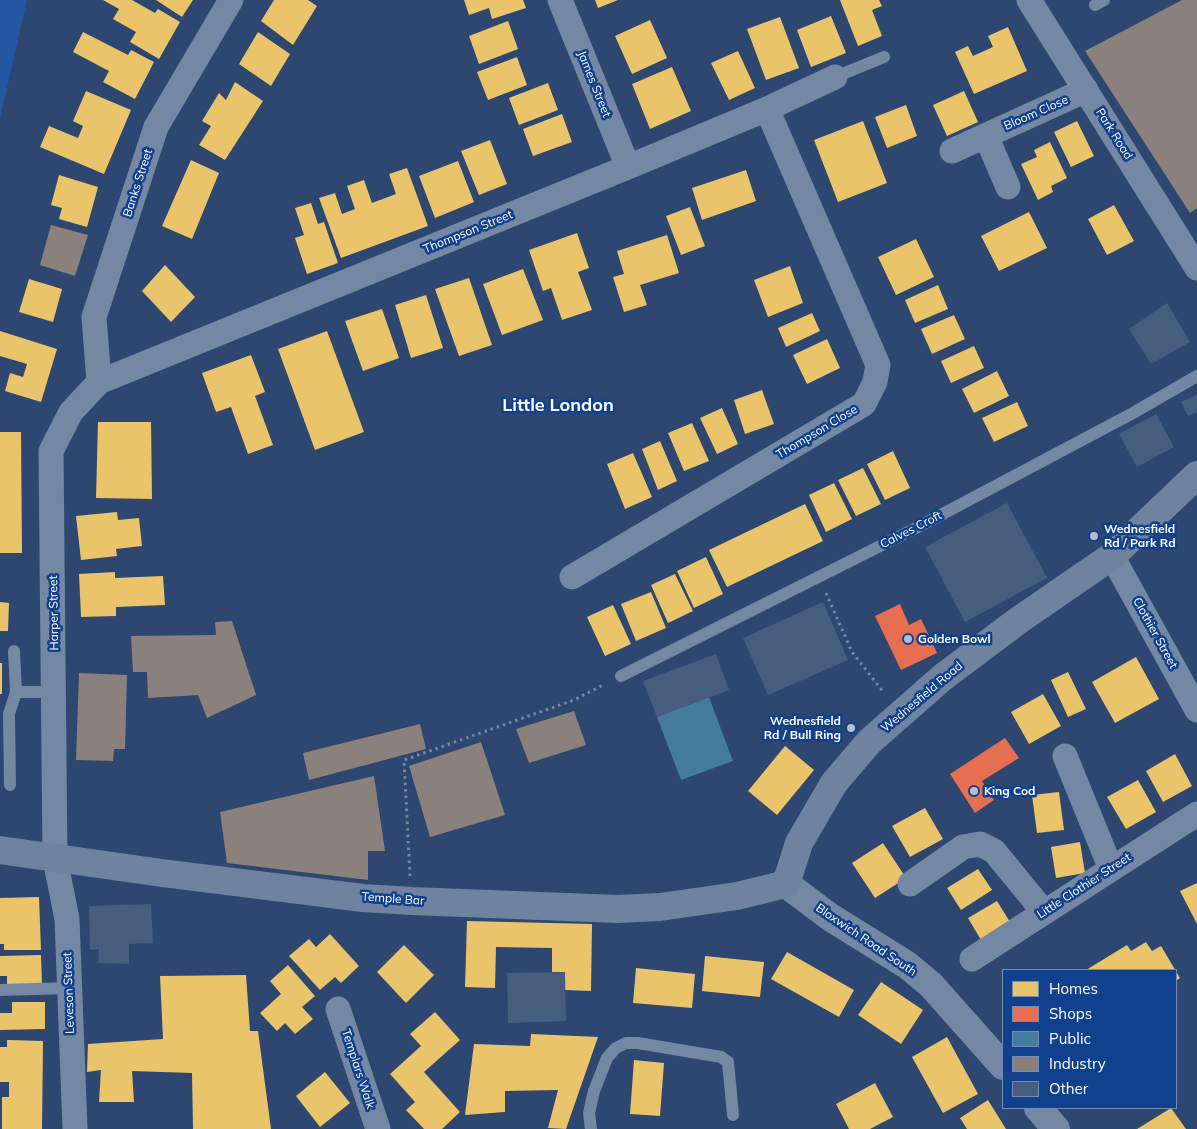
<!DOCTYPE html>
<style>
body{margin:0}
#map{position:relative;width:1197px;height:1129px;overflow:hidden;background:#2d4770;font-family:Mulish,sans-serif}
canvas{display:block}
.legend{position:absolute;left:1002px;top:969px;width:175px;height:140px;box-sizing:border-box;background:#11418c;border:1px solid #708dba;margin:0;padding:6px 9px;list-style:none;font-size:15px;color:#fff}
.legend li{display:flex;align-items:center;gap:10px;height:25px}
.legend b{width:25px;border:1px solid #708dba}
</style>
<div id="map">
<canvas width="1197" height="1129"></canvas>
<ul class="legend">
<li><b style="height:14px;background:#e9c46a"></b>Homes</li>
<li><b style="height:14px;background:#e76f51"></b>Shops</li>
<li><b style="height:14px;background:#457b9d"></b>Public</li>
<li><b style="height:14px;background:#8a817c"></b>Industry</li>
<li><b style="height:14px;background:#475d7e"></b>Other</li>
</ul>
</div>
<script>
const ctx = document.querySelector('canvas').getContext('2d');
ctx.lineJoin = 'round';
function fill(path, color) { ctx.fillStyle = color; ctx.fill(path, 'evenodd'); }
const poly = rows => new Path2D(rows.map(r => 'M' + r).join(''));
function strokePath(path, color, width, dash) { ctx.strokeStyle = color; ctx.lineWidth = width; ctx.lineCap = dash ? 'butt' : 'round'; ctx.setLineDash(dash || []); ctx.stroke(path); }
function write(font, color, halo, rows, align = 'center') {
  ctx.font = font + ' Mulish,sans-serif'; ctx.lineWidth = 5; ctx.setLineDash([]); ctx.textBaseline = 'middle'; ctx.strokeStyle = halo; ctx.fillStyle = color; for (const [text, x, y, turn = 0] of rows) {
    ctx.save(); ctx.translate(x, y); ctx.rotate((+turn || 0) * Math.PI / 180); ctx.textAlign = isNaN(turn) ? turn : align; if (halo) ctx.strokeText(text, 0, 0); ctx.fillText(text, 0, 0); ctx.restore();
  }
}
fill(poly([
 [0,0,27,0,0,118]
]), '#2357a3');
fill(poly([
 [103,0,132,0,155,13,158,9,180,22,159,59,130,42,136,32,113,19,119,9],
 [156,0,193,0,182,17],
 [274,0,308,0,317,6,293,45,261,21],
 [464,0,523,0,526,8,492,19,489,8,469,15],
 [595,0,618,0,598,8],
 [840,0,879,0,882,6,872,10,882,36,858,46],
 [831,16,846,53,811,67,797,30],
 [780,17,799,68,766,80,747,29],
 [650,20,667,58,632,74,615,36],
 [508,21,518,49,479,64,469,36],
 [1008,27,1027,71,974,94,955,52,968,46,973,56,993,47,988,36],
 [83,32,128,55,131,50,154,62,135,99,103,82,109,71,73,52],
 [258,32,290,54,271,86,239,64],
 [738,51,755,88,729,100,711,63],
 [517,57,527,85,488,100,477,72],
 [672,67,691,111,650,129,632,84],
 [235,82,263,101,225,160,199,145,211,126,202,121,219,93,226,100],
 [548,83,558,110,519,125,509,98],
 [86,91,131,110,104,174,40,147,49,126,78,138,83,126,73,121],
 [964,91,978,122,947,136,933,105],
 [906,105,917,136,887,148,875,117],
 [562,114,572,142,533,156,523,129],
 [863,121,887,183,838,202,814,140],
 [1077,121,1094,156,1071,167,1054,132],
 [490,140,507,184,479,195,461,151],
 [1050,142,1067,178,1051,186,1053,192,1038,200,1021,164,1037,157,1034,150],
 [191,160,219,173,192,239,162,226],
 [458,161,474,202,435,218,419,176],
 [407,168,428,226,341,258,319,198,335,193,342,214,355,209,347,186,364,180,372,203,396,194,389,174],
 [746,170,756,201,702,220,692,188],
 [59,175,98,187,87,227,59,219,62,208,51,205],
 [311,203,318,224,324,222,338,263,307,274,295,238,304,235,295,208],
 [1114,205,1134,241,1107,255,1088,219],
 [690,207,705,246,681,255,666,216],
 [1029,212,1047,248,999,271,981,236],
 [577,233,589,268,578,272,592,310,562,320,551,288,543,291,529,250],
 [667,235,679,273,640,285,647,305,624,312,613,277,624,274,617,251],
 [916,239,934,277,896,295,878,257],
 [165,265,195,297,171,322,142,291],
 [790,266,803,303,768,317,754,280],
 [523,269,543,320,502,335,483,284],
 [469,278,492,345,459,356,435,289],
 [29,279,62,289,53,322,19,312],
 [938,285,948,309,915,323,905,300],
 [426,295,443,348,411,358,395,305],
 [382,309,399,358,363,371,345,321],
 [812,313,820,331,786,347,778,328],
 [954,315,965,339,932,354,921,329],
 [0,331,57,349,41,402,5,391,10,373,23,377,27,364,0,356],
 [327,331,364,432,315,450,278,349],
 [827,339,840,368,807,384,793,355],
 [974,346,984,368,951,383,941,361],
 [251,355,265,392,255,396,273,445,248,454,231,407,216,412,202,373],
 [997,371,1009,396,974,413,962,389],
 [762,390,774,424,745,434,734,400],
 [1017,402,1028,426,994,442,982,418],
 [722,408,738,444,717,454,700,418],
 [98,422,151,422,152,499,96,498],
 [692,423,709,461,684,471,668,433],
 [0,432,21,432,22,553,0,553],
 [660,441,677,481,658,490,642,449],
 [893,451,910,488,885,500,867,464],
 [633,453,652,497,625,509,607,464],
 [863,468,881,504,856,516,838,480],
 [834,483,852,519,826,532,809,495],
 [805,504,823,541,727,587,709,550],
 [117,512,118,520,139,518,142,546,116,549,117,556,81,560,76,516],
 [706,557,723,594,694,608,677,571],
 [115,572,115,578,163,576,165,605,116,607,116,616,81,617,79,574],
 [675,574,693,611,668,623,651,585],
 [651,592,666,628,636,641,621,604],
 [0,602,9,603,8,631,0,631],
 [613,605,631,644,605,656,587,617],
 [1136,657,1159,699,1115,723,1092,682],
 [0,663,2,663,2,694,0,694],
 [1068,672,1086,709,1068,717,1051,680],
 [1043,694,1061,726,1029,744,1011,712],
 [785,746,814,770,777,815,748,791],
 [1175,754,1192,786,1163,802,1146,771],
 [1138,780,1156,812,1126,829,1107,797],
 [1059,792,1064,830,1037,833,1032,795],
 [925,808,943,839,910,857,892,826],
 [1080,842,1085,873,1056,878,1051,847],
 [883,843,906,878,875,898,852,863],
 [978,869,992,890,961,910,947,888],
 [1197,883,1197,924,1180,891],
 [39,897,41,950,4,950,4,944,0,944,0,898],
 [997,901,1010,922,981,940,968,918],
 [467,921,592,924,591,991,565,990,565,972,552,972,552,948,496,947,495,988,465,987],
 [330,934,359,966,341,983,335,977,320,990,289,956,309,939,316,947],
 [1146,942,1152,951,1161,946,1180,978,1176,981,1176,970,1086,970,1127,945,1131,951],
 [404,945,434,975,406,1003,377,972],
 [787,952,854,990,839,1017,771,979],
 [41,955,42,985,7,986,7,976,0,976,0,956],
 [705,956,764,962,760,997,702,991],
 [288,965,315,996,302,1007,313,1019,295,1034,285,1023,277,1031,260,1013,281,994,270,981],
 [636,968,695,974,692,1008,633,1003],
 [246,975,250,1031,258,1031,271,1129,193,1129,192,1073,132,1071,134,1102,99,1102,101,1070,87,1072,88,1044,163,1039,160,976],
 [881,982,923,1010,901,1044,858,1015],
 [12,1002,45,1002,45,1029,0,1030,0,1013,12,1013],
 [435,1012,460,1040,424,1072,460,1112,442,1129,424,1129,406,1110,415,1102,390,1074,421,1046,410,1034],
 [531,1034,598,1037,566,1129,548,1128,558,1090,505,1091,505,1112,465,1115,474,1044,530,1046],
 [947,1037,978,1094,943,1113,912,1057],
 [7,1040,43,1041,42,1129,2,1129,2,1097,9,1097,9,1082,0,1082,0,1047,7,1047],
 [634,1060,664,1063,660,1116,630,1114],
 [325,1072,350,1103,320,1127,296,1096],
 [875,1083,893,1117,870,1129,849,1129,836,1104],
 [988,1100,1006,1129,967,1129,960,1118],
 [1171,1108,1186,1129,1137,1129]
]), '#e9c46a');
fill(poly([
 [900,604,909,625,921,619,937,653,901,670,875,616],
 [1005,738,1019,758,982,781,994,800,975,813,950,774]
]), '#e76f51');
fill(poly([
 [709,697,733,761,681,780,657,717]
]), '#457b9d');
fill(poly([
 [1182,0,1197,0,1197,208,1190,213,1085,51],
 [51,225,88,235,75,276,40,265],
 [232,621,256,695,207,718,198,695,148,698,147,672,133,672,131,636,216,635,215,622],
 [79,673,127,675,125,749,114,749,113,761,76,760],
 [574,711,586,745,529,763,516,729],
 [420,724,426,749,309,780,303,753],
 [481,742,505,815,430,837,409,766],
 [374,776,385,851,368,851,368,880,227,863,220,812]
]), '#8a817c');
fill(poly([
 [1167,303,1190,342,1151,364,1129,329],
 [1197,395,1197,412,1188,416,1181,402],
 [1156,414,1174,447,1137,467,1119,434],
 [1007,503,1047,578,965,622,925,547],
 [823,602,848,660,768,695,743,638],
 [716,654,729,690,657,717,643,681],
 [151,904,153,943,129,944,129,964,98,963,99,949,90,950,89,906],
 [565,972,566,1021,508,1023,507,973]
]), '#475d7e');
strokePath(poly([
 [826,593,852,652,884,693],
 [410,876,404,760,574,700,605,684]
]), '#7488a4', 3, [2.5, 4]);
strokePath(poly([
 [1095,5,1104,0],
 [835,77,884,57],
 [621,676,920,526,1133,413,1197,376],
 [16,692,55,692],
 [10,785,9,714,16,692,14,651],
 [0,990,69,988],
 [591,1129,589,1113,594,1091,607,1058,616,1048,626,1043,638,1043,721,1057,728,1062,733,1115]
]), '#7488a4', 12);
strokePath(poly([
 [560,0,628,167],
 [1029,0,1197,268],
 [986,136,1008,187],
 [952,151,1086,90],
 [99,382,94,317,156,127,231,0],
 [1112,556,1197,710],
 [572,577,864,404,875,382,878,365,767,109],
 [1065,756,1111,869],
 [910,884,963,847,980,844,994,851,1044,912],
 [972,959,1197,814],
 [338,1009,378,1129],
 [75,1129,67,919,55,859,51,451,71,412,99,382,628,167,767,109,835,77]
]), '#7488a4', 25);
strokePath(poly([
 [786,884,830,917,907,965,931,985,1003,1066],
 [1038,1108,1056,1129]
]), '#7488a4', 28);
strokePath(poly([
 [0,850,162,873,363,898,412,901,618,909,660,907,737,896,786,884,799,843,834,783,869,742,943,677,1019,620,1112,556,1197,475]
]), '#6f82a0', 28);
for (const [x, y, r, color] of [
 [1094,536,5,"#b6bfcd"],
 [908,639,5,"#b6bfcd"],
 [851,728,5,"#b6bfcd"],
 [974,791,5,"#b6bfcd"]
]) { const dot = new Path2D(); dot.arc(x, y, r, 0, 2 * Math.PI); ctx.fillStyle = color; ctx.fill(dot); strokePath(dot, '#11418c', 2); }
write('12px', '#fff', '#11418c', [
 ["James Street",594,84,68],
 ["Bloom Close",1036,113,-24],
 ["Park Road",1114,134,58],
 ["Banks Street",138,183,-72],
 ["Thompson Street",468,232,-22],
 ["Thompson Close",817,432,-31],
 ["Calves Croft",911,530,-27],
 ["Harper Street",54,613,-91],
 ["Clothier Street",1155,633,61],
 ["Wednesfield Road",922,697,-40],
 ["Little Clothier Street",1084,886,-33],
 ["Temple Bar",393,899,4],
 ["Bloxwich Road South",866,940,34],
 ["Leveson Street",69,993,-92],
 ["Templars Walk",358,1069,72]
]);
write('bold 12px', '#fff', '#11418c', [
 ["Wednesfield",1104,529],
 ["Rd / Park Rd",1104,543],
 ["Golden Bowl",918,639],
 ["Wednesfield",841,721,"right"],
 ["Rd / Bull Ring",841,735,"right"],
 ["King Cod",984,791]
], 'left');
write('bold 18px', '#fff', '#11418c', [
 ["Little London",558,406]
]);
</script>
